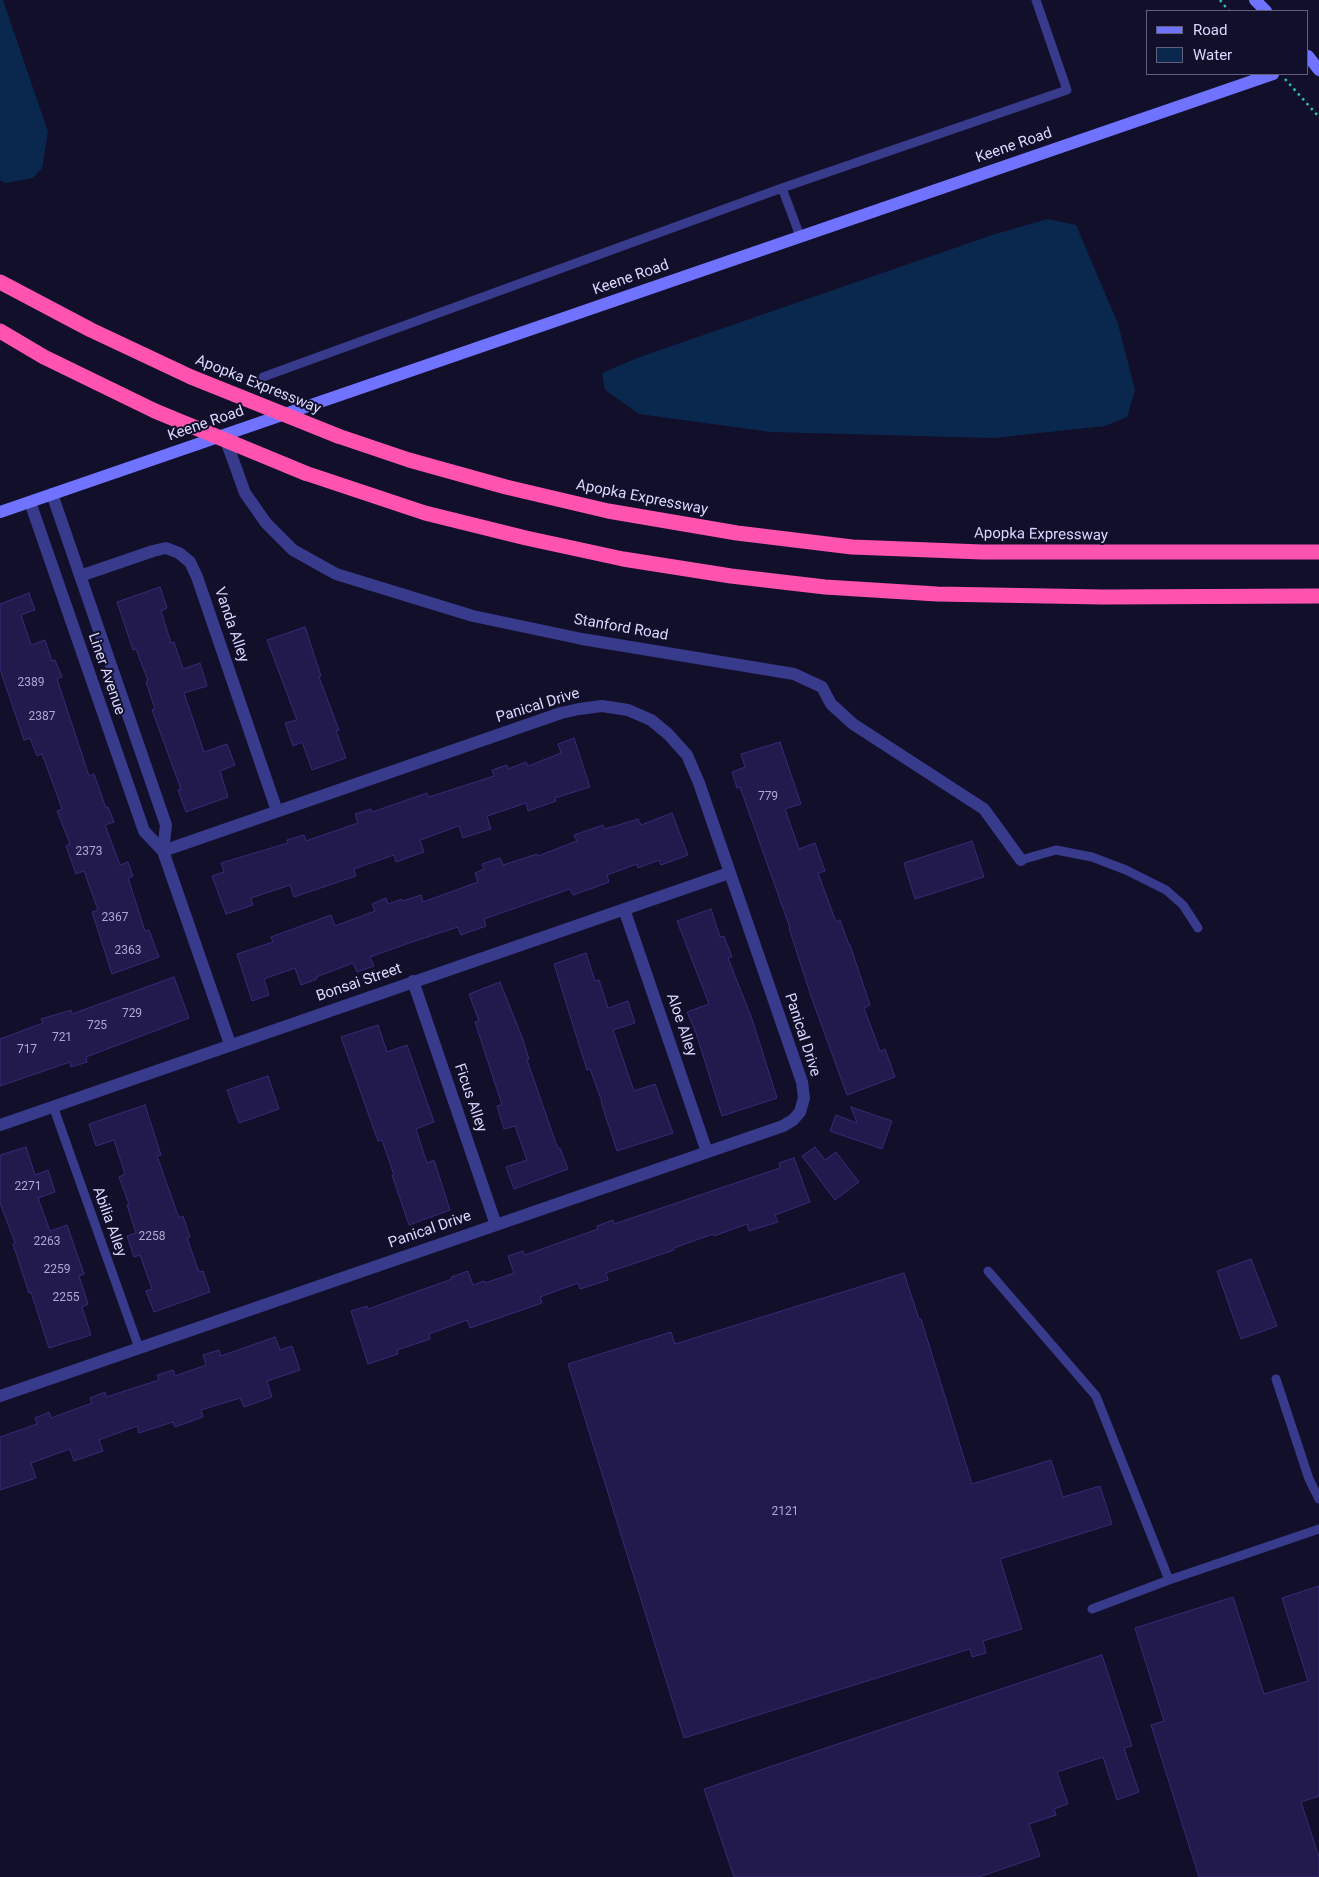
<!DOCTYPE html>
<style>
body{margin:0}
#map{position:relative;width:1319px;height:1877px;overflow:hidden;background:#120f2a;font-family:Roboto,sans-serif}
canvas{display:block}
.legend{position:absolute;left:1146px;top:10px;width:162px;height:65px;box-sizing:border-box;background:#120f2a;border:1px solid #625f7f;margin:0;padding:6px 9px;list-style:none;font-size:15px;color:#dad8ff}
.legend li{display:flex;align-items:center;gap:10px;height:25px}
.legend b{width:25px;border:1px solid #625f7f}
</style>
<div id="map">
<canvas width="1319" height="1877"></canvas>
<ul class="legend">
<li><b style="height:6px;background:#6f73ff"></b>Road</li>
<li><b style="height:14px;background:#0a274e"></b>Water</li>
</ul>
</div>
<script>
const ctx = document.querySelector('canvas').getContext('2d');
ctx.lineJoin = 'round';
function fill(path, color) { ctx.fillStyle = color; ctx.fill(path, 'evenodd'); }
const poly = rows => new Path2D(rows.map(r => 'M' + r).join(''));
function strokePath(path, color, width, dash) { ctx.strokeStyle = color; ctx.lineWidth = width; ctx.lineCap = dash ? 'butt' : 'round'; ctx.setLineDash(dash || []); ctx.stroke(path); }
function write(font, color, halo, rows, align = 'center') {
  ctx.font = font + ' Roboto,sans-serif'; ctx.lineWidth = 4; ctx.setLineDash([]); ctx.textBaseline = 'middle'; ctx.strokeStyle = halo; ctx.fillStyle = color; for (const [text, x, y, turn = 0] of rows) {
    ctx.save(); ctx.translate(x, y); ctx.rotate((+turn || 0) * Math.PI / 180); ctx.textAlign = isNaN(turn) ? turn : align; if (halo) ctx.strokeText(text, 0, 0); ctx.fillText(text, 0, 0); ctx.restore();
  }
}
fill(poly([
 [0,0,3,0,48,132,42,168,33,178,5,183,0,180],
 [1048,219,1076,225,1118,324,1135,390,1127,417,1105,426,993,438,771,432,639,414,605,390,602,373,637,358,995,234]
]), '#0a274e');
const building = poly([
 [160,587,167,608,161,611,171,643,174,642,183,669,200,663,207,686,184,693,204,752,227,744,235,765,220,771,228,797,186,812,178,790,181,789,152,710,155,709,146,682,148,681,136,649,133,650,117,602,160,587],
 [29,593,35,610,21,615,31,645,45,640,52,661,55,660,62,677,57,679,89,776,94,774,106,808,108,807,114,822,105,825,120,865,128,862,133,876,128,878,145,931,149,930,159,957,112,974,92,912,98,910,84,871,76,874,66,846,70,844,57,811,62,809,48,770,42,754,37,756,30,738,24,740,0,669,0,604,29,593],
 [305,627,321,676,319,677,339,730,336,731,346,758,312,770,302,742,293,746,285,723,297,720,267,640,305,627],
 [574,738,590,787,555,798,556,801,528,811,526,803,487,816,491,829,463,838,459,826,420,840,424,852,396,862,394,855,354,869,356,876,294,897,290,885,251,898,253,905,226,914,212,876,224,872,221,863,288,843,287,840,304,835,306,841,358,823,355,814,371,809,372,812,427,793,429,797,494,776,492,770,507,765,508,769,526,762,528,766,561,753,558,744,574,738],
 [780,742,801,804,785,809,799,849,815,843,825,871,818,873,836,922,840,920,849,945,850,945,870,1005,864,1008,880,1051,885,1049,895,1077,847,1095,811,996,789,928,790,928,740,787,737,788,732,772,745,767,741,754,780,742],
 [672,813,688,855,661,865,659,860,638,868,637,864,607,875,609,882,593,888,573,895,570,889,484,919,486,926,461,935,458,927,412,942,370,957,374,966,357,972,353,963,316,977,317,979,301,985,295,968,264,979,269,995,252,1001,237,954,273,942,271,937,331,915,335,926,375,911,372,904,386,898,388,904,402,899,403,901,421,895,423,902,478,882,475,873,484,869,482,864,500,858,503,865,537,854,538,856,577,841,574,835,603,825,605,829,638,819,641,825,672,813],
 [972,841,984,877,915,899,904,863,972,841],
 [711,909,720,937,724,936,732,957,728,958,752,1019,777,1098,722,1116,696,1033,687,1012,709,1004,677,921,711,909],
 [586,953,595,981,599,980,608,1008,628,1001,635,1023,613,1030,634,1091,655,1084,673,1133,617,1151,601,1102,602,1102,590,1069,587,1070,580,1048,554,964,586,953],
 [174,977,189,1018,86,1057,87,1062,71,1067,70,1062,0,1086,0,1039,43,1023,41,1019,71,1010,72,1014,174,977],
 [500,982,522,1037,529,1059,527,1060,558,1149,560,1148,568,1169,514,1189,506,1167,527,1160,515,1126,504,1129,497,1106,502,1105,475,1022,479,1021,469,994,500,982],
 [378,1025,387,1052,407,1045,434,1122,416,1129,427,1163,434,1160,450,1210,409,1225,392,1175,394,1175,382,1140,378,1141,341,1037,378,1025],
 [268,1076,279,1109,239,1123,227,1090,268,1076],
 [145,1105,161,1155,157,1156,179,1218,183,1216,190,1237,187,1238,199,1272,203,1271,210,1292,154,1312,146,1291,152,1289,140,1255,134,1257,127,1236,136,1233,127,1205,129,1204,119,1177,125,1174,114,1140,96,1146,89,1124,145,1105],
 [851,1107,892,1121,882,1149,830,1131,836,1115,857,1123,851,1107],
 [26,1147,35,1175,48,1170,55,1192,38,1198,50,1231,67,1225,84,1274,79,1276,88,1304,82,1307,91,1335,49,1348,31,1292,29,1293,13,1244,15,1243,0,1203,0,1155,26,1147],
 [815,1147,825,1160,836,1152,859,1182,835,1200,802,1156,815,1147],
 [794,1158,810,1202,775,1215,778,1222,749,1231,747,1224,714,1236,713,1234,674,1248,674,1250,606,1273,608,1280,580,1289,578,1283,540,1297,542,1303,470,1328,467,1320,429,1334,430,1339,397,1350,398,1354,368,1364,351,1311,367,1306,368,1309,452,1279,451,1277,468,1271,473,1285,484,1281,485,1283,514,1273,508,1256,523,1251,525,1255,598,1229,597,1226,613,1220,614,1224,780,1168,779,1163,794,1158],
 [1251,1259,1277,1326,1241,1339,1217,1271,1251,1259],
 [904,1273,919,1319,921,1319,972,1484,1051,1460,1063,1497,1100,1486,1112,1524,1000,1559,1022,1629,983,1641,986,1653,972,1657,970,1649,684,1738,568,1364,671,1332,675,1344,904,1273],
 [275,1337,280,1350,292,1346,300,1370,267,1381,272,1397,244,1407,240,1398,201,1410,203,1417,175,1427,173,1422,139,1433,137,1426,99,1440,103,1451,74,1461,70,1449,31,1463,36,1478,0,1490,0,1437,37,1424,35,1418,49,1412,51,1418,92,1403,90,1398,105,1392,106,1397,159,1380,157,1375,173,1370,175,1376,206,1365,203,1355,219,1350,221,1356,275,1337],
 [1319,1586,1319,1796,1301,1802,1319,1857,1319,1877,1199,1877,1151,1725,1164,1721,1135,1628,1233,1597,1264,1694,1308,1681,1282,1598,1319,1586],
 [1102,1655,1132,1746,1124,1748,1139,1792,1117,1800,1103,1757,1057,1772,1068,1804,1054,1809,1056,1815,1029,1824,1040,1856,979,1877,734,1877,704,1789,1102,1655]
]);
fill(building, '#221a4c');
strokePath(building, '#362b79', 1);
strokePath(poly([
 [1220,0,1229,11],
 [1285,79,1319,117]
]), '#2ac1af', 2.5, [2.5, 4]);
strokePath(poly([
 [782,188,1067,90,1036,0],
 [263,377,782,188,800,236],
 [1021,860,1056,850,1092,857,1126,870,1166,890,1183,905,1198,928],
 [53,1106,139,1348],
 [988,1271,1096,1396,1169,1580],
 [1276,1379,1309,1479,1319,1499],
 [1092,1609,1169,1580,1319,1529]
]), '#383a8b', 9);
strokePath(poly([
 [224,435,245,493,266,523,293,550,336,574,473,616,582,639,794,674,822,687,831,704,853,724,984,809,1021,860],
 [52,494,166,825,163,851,230,1044],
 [30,502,144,831,163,851],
 [80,576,153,551,166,548,179,553,190,562,197,577,277,811],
 [624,909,707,1152],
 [413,981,496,1225],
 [0,1125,729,873],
 [0,1396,783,1126,793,1120,800,1112,804,1098,802,1082,699,783,687,755,668,734,651,720,628,710,602,706,579,709,561,713,163,851]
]), '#383a8b', 12);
strokePath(poly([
 [1255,0,1266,11],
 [1308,56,1319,70],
 [0,512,1273,74]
]), '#6f73ff', 12);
strokePath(poly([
 [0,282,91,330,191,377],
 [0,331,44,357,155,411],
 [338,436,409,460,506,487,608,511,737,533,852,547,982,552,1319,552],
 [305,473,425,513,526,538,623,559,731,576,825,587,937,594,1102,597,1319,596]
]), '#ff53af', 15);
strokePath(poly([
 [191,377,338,436],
 [155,411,305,473]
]), '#ff53af', 15);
write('12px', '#aca8d2', null, [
 ["2389",31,683],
 ["2387",42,717],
 ["779",768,797],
 ["2373",89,852],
 ["2367",115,918],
 ["2363",128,951],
 ["729",132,1014],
 ["725",97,1026],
 ["721",62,1038],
 ["717",27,1050],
 ["2271",28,1187],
 ["2258",152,1237],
 ["2263",47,1242],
 ["2259",57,1270],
 ["2255",66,1298],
 ["2121",785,1512]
]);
write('15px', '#dad8ff', '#120f2a', [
 ["Keene Road",1014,146,-19],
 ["Keene Road",631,278,-19],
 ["Apopka Expressway",258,385,22],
 ["Keene Road",206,424,-19],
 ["Apopka Expressway",642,498,11],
 ["Apopka Expressway",1041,535,1],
 ["Vanda Alley",231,625,71],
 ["Stanford Road",621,628,10],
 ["Liner Avenue",106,674,71],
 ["Panical Drive",538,706,-17],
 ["Bonsai Street",359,983,-19],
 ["Aloe Alley",681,1025,71],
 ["Panical Drive",802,1035,72],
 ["Ficus Alley",470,1098,71],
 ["Abilia Alley",109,1222,70],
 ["Panical Drive",430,1230,-19]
]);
</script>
